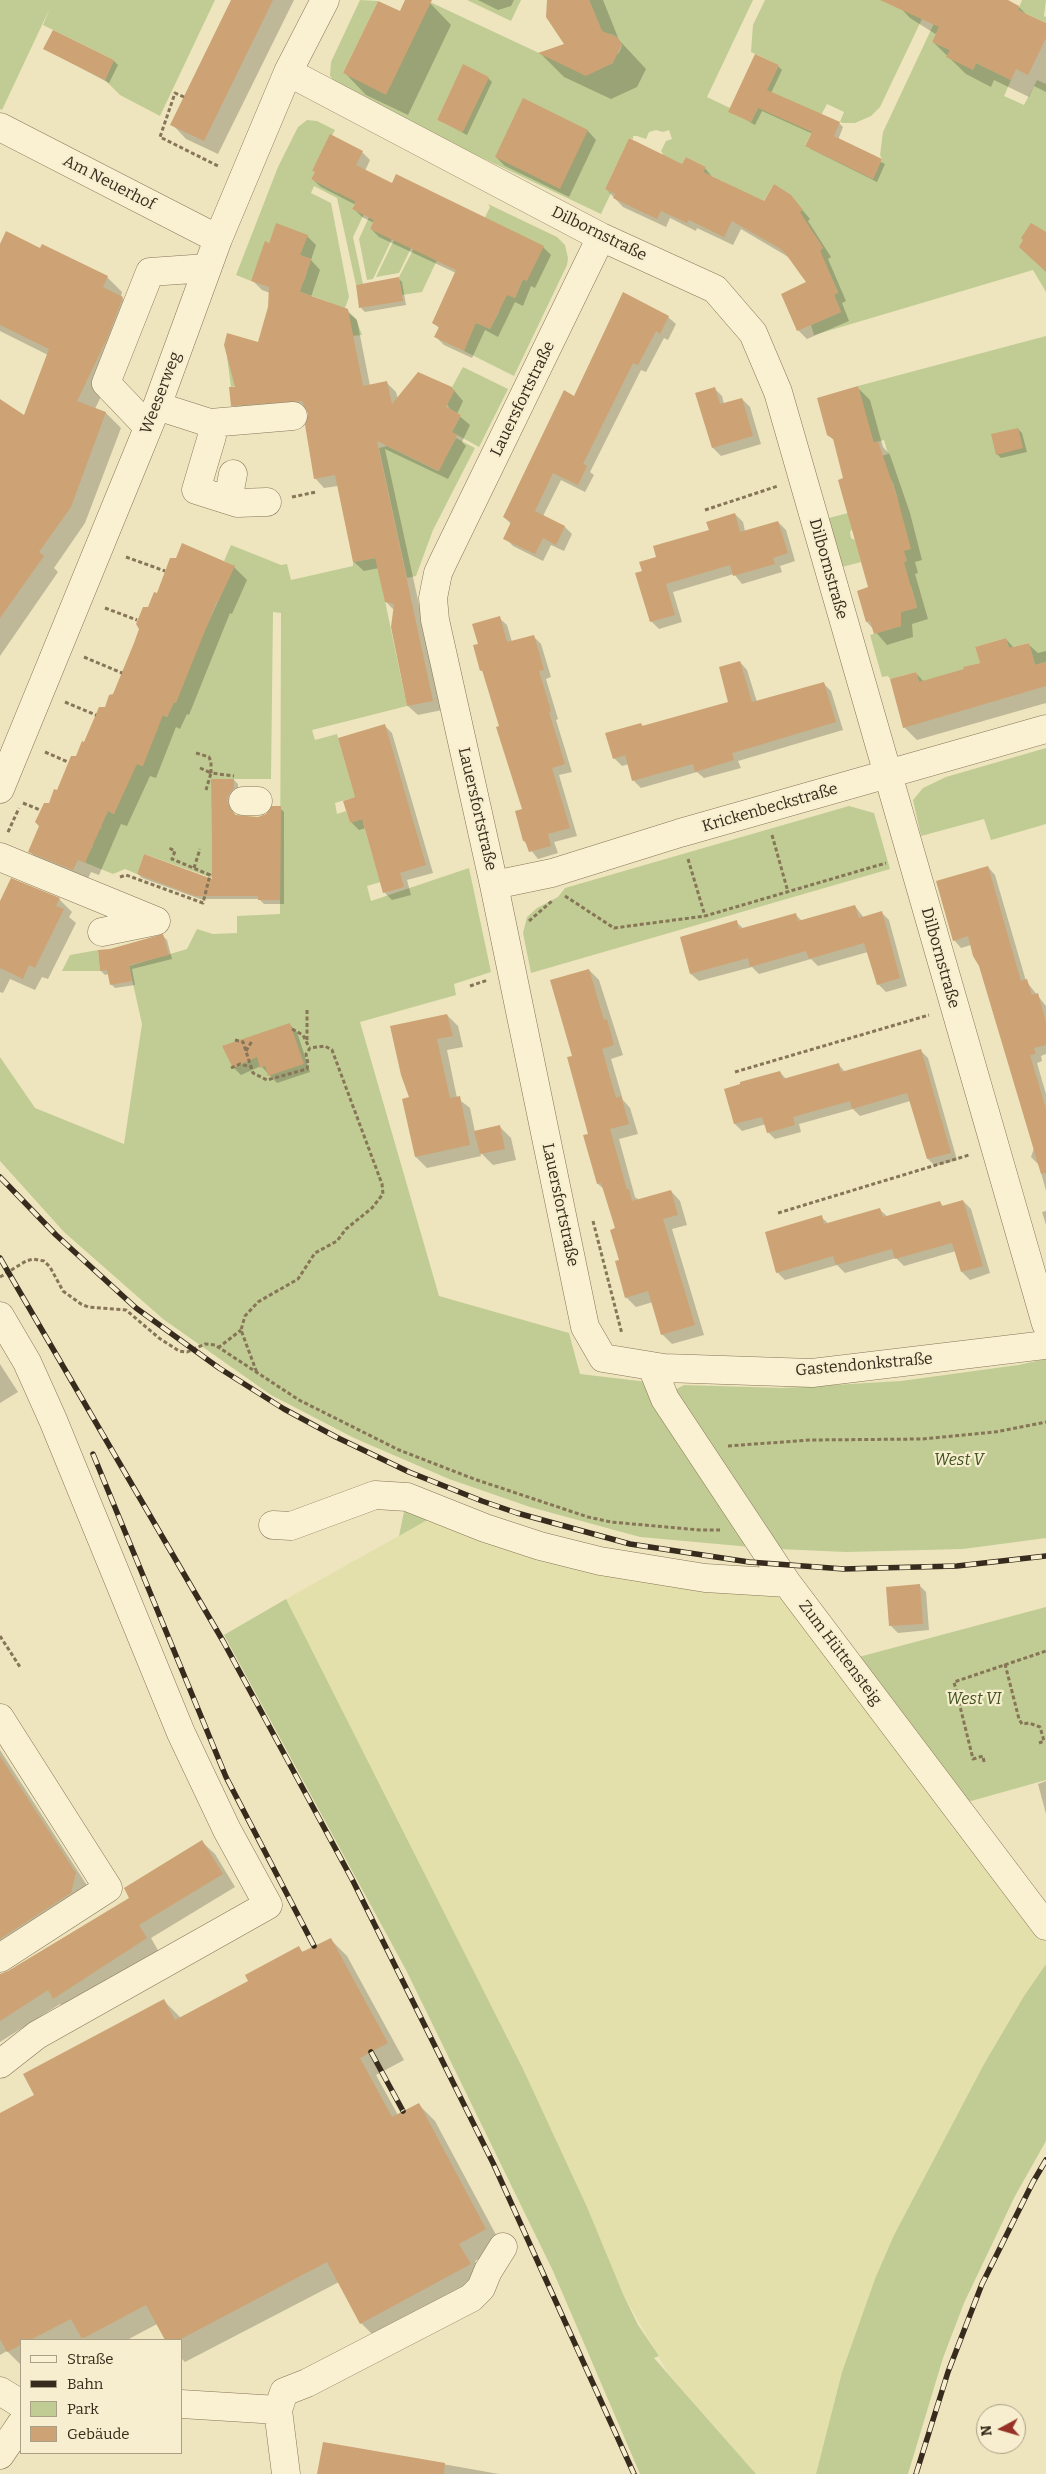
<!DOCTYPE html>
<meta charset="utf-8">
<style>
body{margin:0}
#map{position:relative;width:1046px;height:2474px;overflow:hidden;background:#eee5bf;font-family:Bitter,serif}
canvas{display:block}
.legend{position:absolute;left:20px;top:2339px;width:162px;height:115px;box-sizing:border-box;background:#f6eece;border:1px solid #a9a087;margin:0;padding:6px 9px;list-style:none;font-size:15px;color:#362b1c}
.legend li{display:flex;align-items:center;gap:10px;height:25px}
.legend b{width:25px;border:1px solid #a9a087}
.north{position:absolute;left:976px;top:2404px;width:50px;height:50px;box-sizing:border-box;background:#f6eece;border:1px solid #a9a087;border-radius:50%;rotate:264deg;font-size:14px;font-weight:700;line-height:20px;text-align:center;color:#362b1c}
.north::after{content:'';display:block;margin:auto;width:18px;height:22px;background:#963126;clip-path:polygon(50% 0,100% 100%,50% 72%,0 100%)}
</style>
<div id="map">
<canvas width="1046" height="2474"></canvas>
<ul class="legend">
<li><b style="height:6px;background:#f9f1d2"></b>Straße</li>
<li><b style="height:6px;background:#362b1c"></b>Bahn</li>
<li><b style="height:14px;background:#c0cc93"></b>Park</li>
<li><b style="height:14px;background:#cda274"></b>Gebäude</li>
</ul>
<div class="north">N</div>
</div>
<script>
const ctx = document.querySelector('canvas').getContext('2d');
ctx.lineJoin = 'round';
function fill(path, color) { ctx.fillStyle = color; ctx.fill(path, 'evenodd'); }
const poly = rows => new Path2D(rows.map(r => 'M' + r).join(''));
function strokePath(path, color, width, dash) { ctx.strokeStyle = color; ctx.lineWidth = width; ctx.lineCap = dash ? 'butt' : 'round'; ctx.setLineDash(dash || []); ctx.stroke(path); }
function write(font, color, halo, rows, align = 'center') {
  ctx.font = font + ' Bitter,serif'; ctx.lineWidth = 4.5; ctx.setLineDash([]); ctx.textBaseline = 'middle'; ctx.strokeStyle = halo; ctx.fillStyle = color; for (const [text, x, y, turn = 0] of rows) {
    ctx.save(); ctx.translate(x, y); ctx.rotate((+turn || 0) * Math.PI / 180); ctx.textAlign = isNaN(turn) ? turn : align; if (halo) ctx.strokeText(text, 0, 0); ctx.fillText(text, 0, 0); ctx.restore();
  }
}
fill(poly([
 [436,1515,718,1588,785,1597,1046,1939,1046,1964,1024,1996,984,2064,894,2235,842,2372,816,2474,756,2474,668,2373,623,2294,286,1599]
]), '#e4e0ac');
fill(poly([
 [0,0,215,0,160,116,120,95,105,80,114,60,43,25,50,8,2,110,0,109],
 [360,0,378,1,343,73,386,94,430,2,586,75,613,63,611,57,619,53,622,46,617,37,611,34,603,34,589,0,753,0,707,97,730,108,729,112,751,122,779,65,751,52,753,25,765,0,892,0,907,12,922,19,880,107,871,116,855,123,843,123,840,122,844,112,827,104,805,145,873,179,882,159,880,155,883,132,945,0,952,0,932,42,950,50,973,70,976,63,1011,80,1004,96,1024,105,1037,80,1046,84,1046,292,1033,270,814,335,811,325,841,312,834,295,838,292,830,274,814,255,823,248,814,234,808,239,774,184,763,202,723,211,734,187,703,172,706,167,686,157,665,199,647,187,663,154,661,151,666,141,672,139,669,130,663,132,656,130,649,132,646,139,637,136,633,136,633,139,629,138,605,189,611,193,601,214,343,92,330,76,331,62],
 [463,65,489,77,462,132,437,120],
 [467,0,521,0,511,21],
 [1022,0,1046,0,1044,16,1046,17,1046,23,1018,10],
 [307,120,317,121,335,130,312,171,315,172,311,179,338,193,367,178,352,209,364,214,353,237,363,284,356,285,337,198,314,186,311,193,331,203,349,297,345,308,347,312,356,319,362,335,351,336,294,378,231,387,227,357,320,339,331,303,301,292,290,296,304,281,311,259,300,255,307,235,276,224,269,243,266,242,251,281,236,275,278,167,298,127],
 [488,204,557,237,565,245,568,258,567,265,514,376,464,351,472,325,477,323,490,329,499,312,501,292,515,298,523,279,527,281,476,236,490,207],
 [369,217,374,220,370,229,392,239,373,279,367,280,359,239],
 [394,240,411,248,399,273,376,277],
 [445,243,422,292,402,295,399,277,413,250],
 [1046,336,1046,662,1035,665,1029,643,1009,648,1006,638,975,647,980,663,964,667,966,675,919,682,916,672,890,679,888,676,882,677,870,635,901,626,901,612,917,607,911,586,884,568,907,561,885,502,898,500,893,483,878,457,888,454,884,440,873,443,858,386],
 [463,367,508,389,479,447,452,432,461,415,450,409,447,404,454,390,451,389],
 [456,438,475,448,433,530,416,576,407,578,379,448,387,446,438,471],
 [848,513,852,529,850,532,851,538,855,540,861,562,842,567,829,518],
 [231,545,281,565,287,564,291,580,353,566,353,562,376,558,407,706,312,730,315,740,337,734,354,793,369,793,335,803,337,814,346,811,350,823,375,815,363,823,379,878,401,876,367,886,371,901,469,868,491,972,454,984,456,995,360,1022,439,1296,569,1333,580,1374,648,1382,762,1548,640,1537,530,1507,449,1479,354,1438,271,1395,163,1319,64,1232,0,1161,0,1057,35,1108,124,1144,142,1024,129,966,187,949,197,929,213,934,237,933,237,916,280,914,281,613,273,612,271,779,211,779,212,878,144,854,137,874,125,869,113,874,86,863,84,860,89,847,92,848,93,846,91,844,98,828,100,829,102,826,98,825,108,811,114,814,135,763,142,766,154,732,156,733,157,730,154,729,160,714,167,717,174,702,176,703,181,683,184,684,182,681,234,566,224,561],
 [1046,748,1046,824,991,840,984,819,921,836,913,800,923,788,946,777],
 [849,806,874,813,890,869,531,973,523,933,527,917,537,908,558,897,565,888],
 [98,950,100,971,62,971,70,955],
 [1046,1359,1046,1538,963,1549,846,1552,778,1549,673,1391,684,1385,782,1388,901,1381,1018,1365],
 [406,1502,436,1515,399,1536],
 [286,1599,523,2069,587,2207,623,2294,638,2325,659,2356,654,2358,756,2474,640,2474,553,2271,406,1970,224,1635],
 [1046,1607,1046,1780,964,1803,855,1658],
 [1046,1964,1046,2141,1015,2196,964,2303,943,2358,908,2474,816,2474,842,2372,875,2279,894,2235,984,2064,1024,1996]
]), '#c0cc93');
fill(poly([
 [232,0,294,0,218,154,186,139,172,124],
 [407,0,422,0,430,3,451,25,408,115,366,95,345,73,400,13],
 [478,0,514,0,511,6,498,10],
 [547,0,603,0,619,40,646,69,637,87,611,99,564,77,540,53,566,44],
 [893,0,1005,0,1019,7,1028,16,1046,25,1046,92,1034,86,1029,97,994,80,991,87,966,74,933,42,937,35,910,18],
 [45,49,114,61,118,65,109,83],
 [778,66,782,70,771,93,839,123,843,127,838,140,885,164,877,182,811,149,807,145,813,134,762,111,755,125,730,111],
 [488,78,492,82,467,135,438,120],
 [524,100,588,131,596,140,569,197,505,166,496,157],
 [362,152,370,160,365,171,393,185,543,247,551,255,535,288,531,286,523,306,515,302,498,337,485,330,472,358,444,345,436,337,440,329,434,323,456,273,379,237,371,229,374,223,362,217,354,209,356,205,321,187,312,179,316,173,314,171],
 [683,165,705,168,713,178,764,203,799,206,810,219,808,221,831,257,828,259,846,301,842,303,849,321,807,339,798,330,808,283,790,258,741,229,733,245,697,228,696,231,670,218,666,227,623,207,606,189],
 [307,236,316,245,311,260,320,270,311,297,347,310,357,320,370,386,387,383,396,392,398,399,418,373,452,388,463,401,457,414,470,425,462,442,466,446,448,479,385,449,442,710,418,715,408,706,394,610,386,602,379,568,364,571,354,562,338,486,324,488,315,478,308,410,242,415,232,405,236,388,259,344,269,307,270,293,262,290,253,281,269,244],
 [0,246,41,249,107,277,122,292,121,297,138,313,121,354,95,409,106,413,121,428,85,523,54,568,58,572,0,656,0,400,25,417,48,355,0,331],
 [398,278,402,282,406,305,365,312,361,308],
 [668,317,676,324,668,340,664,338,646,372,641,370,590,472,594,475,585,492,561,480,543,516,565,527,572,534,564,551,551,545,543,561,513,546,505,538,511,524,504,517,575,397],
 [714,388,722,396,724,404,742,399,750,407,761,444,721,456,713,448],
 [858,388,870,400,883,447,890,455,910,513,922,560,915,562,918,573,915,574,928,619,912,624,913,637,887,645,867,622,858,591,869,588,835,441,828,434],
 [1018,429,1022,433,1027,452,1001,458,997,454],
 [735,514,743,522,745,531,778,522,786,530,795,561,780,566,782,572,742,584,734,574,673,592,682,622,659,629,651,621,644,572,658,558,710,531],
 [234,567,247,580,232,614,230,613,189,715,187,714,180,729,176,727,156,778,150,776,127,826,121,824,99,875,91,872,86,882,43,864,29,851,50,804,114,695,149,608],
 [499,618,507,625,512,642,533,636,541,644,551,677,546,679,558,719,556,720,572,772,559,775,577,836,554,842,558,853,538,859,524,841,524,810,484,673,481,670,479,644],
 [1006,639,1014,648,1028,644,1038,653,1046,651,1046,703,917,740,904,727,916,673,924,682,966,670,981,663],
 [740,662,747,670,757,702,823,683,831,691,843,730,738,761,741,768,704,778,697,772,641,788,634,781,629,764,622,766,614,758,641,724,644,727,730,703],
 [384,725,392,733,433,873,407,880,411,895,392,900,384,892,366,828,359,830,351,822,356,798],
 [213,780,234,780,238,784,238,793,231,806,235,816,259,818,280,808,284,812,284,904,264,904,259,899,200,899,142,878,138,874,213,881],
 [988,867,995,875,1026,981,1046,1006,1046,1054,1041,1056,1042,1061,1037,1063,1046,1094,1046,1191,1039,1165,1031,1157,1034,1148,977,958,971,945,961,948,954,940],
 [59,899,72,912,69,917,76,923,48,979,42,977,35,990,10,979,3,993,0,992,0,902],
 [855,906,864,918,881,912,889,920,907,986,886,992,878,984,868,952,818,966,811,959,759,974,752,967,699,981,691,974,681,937,736,922,744,929,795,914,802,921],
 [163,936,167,940,172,959,132,969,135,985,115,988,111,984,109,974,105,975,101,971,110,950],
 [589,970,599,980,623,1055,611,1059,623,1100,630,1108,638,1134,619,1139,635,1197,639,1200,671,1191,680,1201,687,1225,672,1229,704,1335,672,1344,662,1334,653,1302,636,1307,626,1297,617,1229,605,1190,598,1184,573,1057],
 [447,1015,458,1026,463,1047,447,1050,457,1098,470,1108,475,1132,500,1127,511,1138,516,1160,493,1165,480,1152,481,1156,427,1168,416,1157,403,1100,411,1098],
 [289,1024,297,1032,310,1072,277,1083,261,1066,241,1075,234,1068,224,1046],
 [921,1051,928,1058,957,1160,935,1166,928,1159,910,1101,860,1116,853,1109,799,1124,801,1132,775,1139,768,1132,766,1124,742,1131,735,1124,725,1090,780,1072,786,1079,838,1064,845,1072],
 [963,1201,971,1209,990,1273,970,1280,962,1272,956,1251,904,1266,896,1258,845,1273,837,1265,785,1280,777,1272,821,1217,829,1224,880,1210,888,1217,940,1203,944,1207],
 [1046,1211,1046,1225,1042,1212],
 [0,1364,18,1392,0,1403],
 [919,1585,926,1592,929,1630,898,1633,891,1626],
 [0,1750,88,1887,0,1962],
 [1046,1781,1046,1814,1038,1784],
 [202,1842,215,1854,235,1887,151,1938,159,1952,67,2011,60,2004,0,2042,0,1975,9,1972,130,1898],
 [330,1939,347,1956,404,2060,376,2075,398,2115,418,2104,435,2121,502,2246,475,2261,486,2281,378,2340,361,2323,339,2282,185,2362,181,2358,181,2340,166,2340,157,2324,127,2340,85,2340,83,2338,79,2340,21,2340,21,2365,7,2351,0,2355,0,2115,36,2096,164,2001,181,2018,250,1982,299,1948,304,1953],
 [324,2443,499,2474,318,2474]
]), '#0003');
fill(poly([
 [231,0,273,0,204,141,170,125],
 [405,0,432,0,386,95,343,73,378,1,400,11],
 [547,0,589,0,602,31,617,37,622,44,613,63,586,76,538,53,564,44,546,17],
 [880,0,1008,0,1019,6,1018,10,1046,23,1046,38,1028,75,1016,69,1011,80,976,63,973,70,946,57,950,50,932,42,939,27],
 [53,30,114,60,105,80,43,49],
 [755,54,779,65,767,90,840,122,834,136,882,159,873,179,805,146,812,132,758,108,751,122,728,112],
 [463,64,489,77,463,132,437,120],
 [523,98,588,130,560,189,495,157],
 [330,134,363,151,356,165,392,183,396,174,544,246,527,281,523,279,515,298,507,295,490,329,476,323,464,351,434,337,439,327,432,323,456,270,370,229,374,220,352,209,356,202,311,179,315,172,312,171],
 [629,138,682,164,686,157,706,167,703,172,764,201,774,184,791,195,803,210,800,212,823,248,820,250,838,293,834,295,841,312,797,331,781,294,806,282,785,253,779,248,732,221,724,237,689,220,687,223,661,211,657,219,613,198,615,194,605,189],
 [276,223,308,235,300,255,311,259,300,292,348,309,363,386,387,381,392,404,418,372,452,387,451,389,455,390,446,407,461,415,452,432,457,435,439,471,377,441,433,701,407,706,391,627,394,604,385,602,375,558,353,562,335,475,314,479,305,425,308,414,302,401,231,406,229,387,235,387,224,345,227,333,258,342,268,307,269,287,251,281,265,241,269,243],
 [1031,223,1046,232,1046,272,1019,247,1023,240,1021,238],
 [6,231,40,248,42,244,108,276,103,287,123,297,107,339,77,401,106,412,71,507,39,552,44,556,0,618,0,399,24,415,49,349,0,325,0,244],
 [399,277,403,301,359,308,356,285],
 [623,292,669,316,660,334,656,331,638,365,633,363,583,464,587,466,578,485,553,473,535,511,565,526,556,545,543,538,535,554,503,539,511,522,503,517,564,390,574,396],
 [858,386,874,443,878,441,898,500,911,549,904,551,907,561,904,562,917,608,901,612,901,626,874,634,870,621,866,622,857,591,868,587,838,480,843,478,833,439,827,435,817,398],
 [715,387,720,404,742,398,753,436,712,448,695,393],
 [1018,428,1023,448,996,455,991,434],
 [735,513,740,532,778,521,788,553,773,558,775,564,733,576,730,565,666,584,675,615,650,622,635,573,642,571,639,562,656,557,653,546,709,530,706,522],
 [182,543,235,566,218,602,217,601,176,703,174,702,167,717,163,715,143,766,137,764,114,814,108,811,85,863,78,860,73,870,28,852,39,826,35,822,44,803,49,803,54,789,57,790,71,756,76,756,82,741,84,742,99,707,105,707,109,695,113,694,134,643,139,629,136,624,143,607,148,607,154,592,157,593,170,558,176,558],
 [500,616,507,642,534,635,544,670,539,671,551,711,549,712,565,764,552,768,570,828,548,834,551,846,529,852,525,841,523,841,515,811,522,809,496,727,499,726,482,670,480,671,473,645,478,644,472,624],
 [1006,638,1009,648,1029,643,1035,665,1046,662,1046,686,903,728,890,679,916,672,919,682,964,669,963,667,980,663,975,647],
 [740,661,752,702,824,682,836,722,743,750,732,753,734,760,695,772,693,764,632,781,625,755,613,759,605,733,641,723,642,726,728,702,719,667],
 [385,724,426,865,400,873,404,887,383,893,362,819,350,823,343,801,355,797,338,738],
 [211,779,234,779,234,788,229,794,227,801,230,809,236,815,258,817,266,814,272,806,281,806,280,900,258,900,258,896,195,896,137,874,144,854,212,879],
 [988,866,1021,981,1027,979,1032,995,1038,993,1046,1022,1046,1045,1034,1048,1036,1054,1030,1055,1046,1109,1046,1173,1041,1174,979,966,973,956,968,936,953,941,936,881],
 [11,878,60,898,56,906,64,909,35,968,29,965,23,979,0,968,0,901],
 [855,905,859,918,882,911,900,978,877,985,864,943,809,959,806,951,750,967,748,958,690,974,680,937,737,920,739,929,796,913,798,921],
 [163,934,169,955,129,965,132,981,110,985,107,970,100,971,98,950,110,949],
 [589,969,604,1020,607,1019,614,1045,602,1049,616,1098,621,1096,629,1124,610,1129,627,1190,629,1189,632,1201,671,1190,678,1215,663,1219,695,1325,661,1335,648,1291,625,1298,615,1261,619,1260,610,1230,615,1228,601,1183,597,1184,583,1135,588,1134,567,1057,572,1056,550,980],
 [447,1014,453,1036,437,1039,450,1098,460,1096,470,1145,415,1157,402,1099,409,1097,401,1075,390,1026],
 [290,1023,304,1064,268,1076,265,1066,260,1068,257,1057,233,1068,222,1046],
 [921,1049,951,1153,927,1159,907,1093,852,1109,850,1101,793,1117,795,1125,767,1133,762,1117,734,1124,724,1089,740,1084,740,1082,780,1071,783,1079,839,1063,841,1072],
 [500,1125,505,1149,480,1154,474,1131],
 [963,1200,983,1266,961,1272,952,1243,895,1259,892,1249,836,1265,833,1256,776,1273,765,1232,822,1215,824,1224,880,1208,883,1217,940,1201,942,1206],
 [920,1584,923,1624,889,1626,886,1587],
 [0,1756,76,1873,71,1893,0,1939],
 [202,1840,223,1874,139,1925,147,1938,53,1999,48,1990,0,2021,0,1974,8,1971,129,1898,124,1888],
 [331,1938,388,2043,360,2058,392,2117,419,2103,486,2229,459,2244,471,2264,360,2324,327,2262,179,2340,165,2340,146,2305,82,2339,71,2319,30,2340,21,2340,21,2345,7,2352,0,2339,0,2113,34,2095,23,2074,164,1999,175,2020,248,1981,245,1975,299,1946,302,1952],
 [323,2442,445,2463,444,2474,317,2474]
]), '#cda274');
const minor = poly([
 [288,72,601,237,715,289,753,333,778,392,1046,1324],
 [0,127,218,239],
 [601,237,444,560,438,573,433,598,435,620,494,885,585,1327,603,1358,664,1368,812,1373,1046,1345],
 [157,406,210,423,212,436,196,490,237,503,267,502],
 [210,423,293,416],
 [148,427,106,383,150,272,207,268],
 [228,500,233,474],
 [0,789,157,406,218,239,288,72,325,0],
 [243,801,258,801],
 [0,857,156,921,102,932],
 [494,885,552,873,680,833,1046,729],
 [0,1316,27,1362,53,1420,181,1733,227,1830,268,1905,37,2035,0,2064],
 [652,1367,665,1399,787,1583,1046,1926],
 [273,1525,291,1526,375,1495,407,1497,485,1528,540,1546,600,1561,705,1578,787,1583],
 [0,1718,108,1888,0,1958],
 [0,2391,21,2404],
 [181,2404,278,2410,284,2392,307,2383,471,2298,481,2288,488,2271,503,2247],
 [278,2410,286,2474],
 [0,2455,21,2424]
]);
strokePath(minor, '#877557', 29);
strokePath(poly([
 [184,97,175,93,160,137,220,167],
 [292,497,316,492],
 [705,510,778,486],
 [126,557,165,571],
 [105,608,137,620],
 [84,657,122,673],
 [65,702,96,715],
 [45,752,68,762],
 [196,753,209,757,211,762,211,773,234,776],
 [200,768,211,773,206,790],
 [23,803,40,810],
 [8,832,19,808],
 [772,835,788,892],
 [688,859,705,916],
 [194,868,200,849],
 [120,877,126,875,203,903,210,875,172,859,175,851,169,848],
 [565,896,614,928,705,916,886,863],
 [529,921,552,901],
 [470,986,488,980],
 [292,1029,303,1035,309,1047],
 [235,1040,243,1042,253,1073,267,1080,307,1069,308,1064,306,1054,310,1048,325,1046,332,1050,382,1184,383,1194,372,1208,346,1229,337,1241,315,1253,298,1279,258,1302,245,1316,241,1330,257,1373],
 [307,1040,307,1010],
 [246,1051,252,1041],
 [231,1068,240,1064,251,1067],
 [735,1072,929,1015],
 [778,1213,969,1155],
 [593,1221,622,1334],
 [0,1277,26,1261,33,1259,44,1261,50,1267,63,1291,81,1304,88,1307,126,1310,159,1338,179,1351,187,1352,205,1344,215,1345,299,1400,399,1450,474,1479,588,1517,611,1522,700,1530,720,1530],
 [218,1348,241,1330],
 [728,1446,810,1440,922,1439,995,1432,1046,1422],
 [0,1636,20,1667],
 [1005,1664,1019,1719,1022,1724,1029,1723,1040,1727,1044,1741,1039,1743],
 [984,1762,983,1756,973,1759,954,1682,1046,1651]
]), '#877557', 3, [4, 2.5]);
strokePath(minor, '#f9f1d2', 28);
const rail = poly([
 [0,1177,56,1235,136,1308,219,1368,284,1409,336,1437,409,1472,482,1501,517,1513,630,1544,749,1562,844,1569,878,1568,957,1566,1046,1556],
 [0,1258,223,1641,353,1881,493,2163,634,2474],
 [93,1454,226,1777,314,1946],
 [371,2052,403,2111],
 [916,2474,948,2372,982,2284,1033,2182,1046,2160]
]);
strokePath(rail, '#362b1c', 5.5);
strokePath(rail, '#f6eece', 4, [11]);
write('16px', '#362b1c', '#f6eece', [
 ["Am Neuerhof",109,183,27],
 ["Dilbornstraße",599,234,26],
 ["Weeserweg",161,393,-69],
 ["Lauersfortstraße",523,399,-64],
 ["Dilbornstraße",828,569,74],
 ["Krickenbeckstraße",770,808,-16],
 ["Lauersfortstraße",477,809,77],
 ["Dilbornstraße",940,958,74],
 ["Lauersfortstraße",560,1205,78],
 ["Gastendonkstraße",864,1365,-5],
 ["Zum Hüttensteig",840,1653,53]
]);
write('italic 16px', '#425322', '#f6eece', [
 ["West V",959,1461],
 ["West VI",974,1700]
]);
</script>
